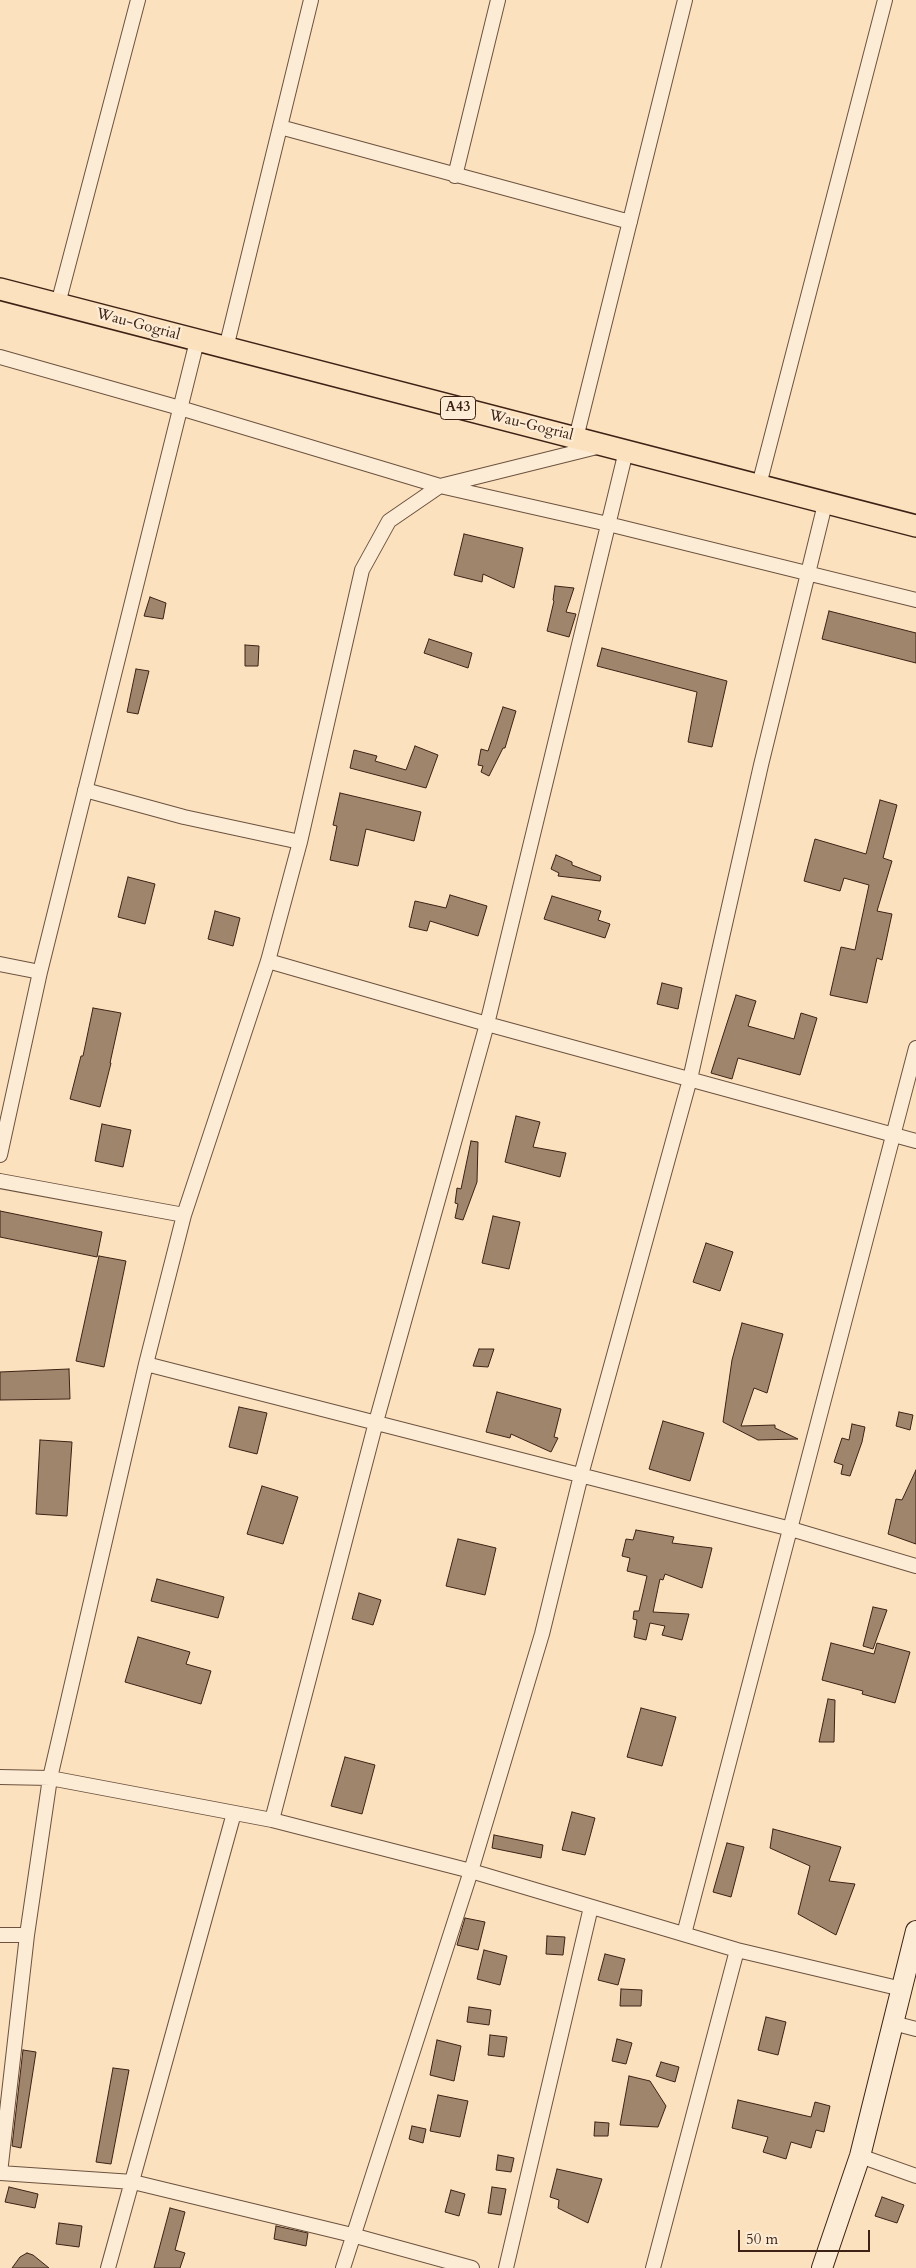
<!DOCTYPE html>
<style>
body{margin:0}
#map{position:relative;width:916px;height:2268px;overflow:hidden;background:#fbe1be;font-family:Cardo,serif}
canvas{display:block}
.scale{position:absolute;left:738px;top:2230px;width:132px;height:22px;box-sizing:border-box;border:2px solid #3d2215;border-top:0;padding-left:6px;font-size:15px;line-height:18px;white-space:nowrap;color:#3d2215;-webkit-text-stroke:4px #fcecd5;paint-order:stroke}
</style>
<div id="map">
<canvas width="916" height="2268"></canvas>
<div class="scale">50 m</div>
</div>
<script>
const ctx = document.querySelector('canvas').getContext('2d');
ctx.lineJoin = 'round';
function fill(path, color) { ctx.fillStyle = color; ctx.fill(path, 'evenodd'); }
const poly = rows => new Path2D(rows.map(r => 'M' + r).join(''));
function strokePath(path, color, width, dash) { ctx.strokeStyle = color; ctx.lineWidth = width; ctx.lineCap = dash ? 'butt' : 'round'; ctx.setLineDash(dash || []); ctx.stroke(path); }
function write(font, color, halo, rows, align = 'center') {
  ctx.font = font + ' Cardo,serif'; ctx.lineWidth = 4.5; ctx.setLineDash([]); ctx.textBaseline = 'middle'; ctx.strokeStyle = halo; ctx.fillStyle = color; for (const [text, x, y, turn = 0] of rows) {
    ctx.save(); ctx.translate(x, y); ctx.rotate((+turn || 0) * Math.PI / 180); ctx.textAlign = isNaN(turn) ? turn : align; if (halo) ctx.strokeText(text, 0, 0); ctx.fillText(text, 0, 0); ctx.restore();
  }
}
const building = poly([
 [464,534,523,548,514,588,483,574,482,582,454,575,464,534],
 [555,586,574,588,566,612,576,614,569,637,547,631,554,601,553,600,555,586],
 [150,597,166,603,163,619,144,616,150,597],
 [829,611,916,633,916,663,822,639,829,611],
 [429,639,472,653,468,668,424,653,429,639],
 [245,645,259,646,258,666,245,666,245,645],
 [602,648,727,681,712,747,688,742,697,692,597,666,602,648],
 [136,669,149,671,138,714,127,712,136,669],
 [503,707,516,711,505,748,503,748,489,776,481,772,483,766,478,765,481,749,488,751,503,707],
 [415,746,438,755,426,788,350,768,354,750,377,756,375,761,406,770,415,746],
 [340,793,421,812,414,841,366,829,358,866,330,860,337,826,333,825,340,793],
 [880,800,897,805,883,858,892,861,877,911,892,914,882,960,877,958,867,1003,830,995,841,947,855,950,869,885,844,878,840,891,804,881,815,839,866,854,880,800],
 [556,855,572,862,572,865,601,876,600,881,558,876,559,873,551,869,556,855],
 [128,877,155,884,145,924,118,917,128,877],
 [450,895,487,906,478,936,430,921,427,931,409,927,415,901,446,908,450,895],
 [552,896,601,911,598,920,610,924,605,938,544,919,552,896],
 [215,911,240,918,233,946,208,939,215,911],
 [662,983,682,988,678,1009,657,1004,662,983],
 [736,995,756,1001,748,1026,794,1039,801,1013,817,1018,800,1075,738,1058,732,1079,711,1073,736,995],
 [93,1008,121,1013,110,1063,111,1063,100,1107,70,1099,81,1056,83,1056,93,1008],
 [516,1116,540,1122,533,1147,566,1153,560,1177,505,1162,516,1116],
 [102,1124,131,1130,123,1167,95,1161,102,1124],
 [471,1141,478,1142,477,1182,463,1220,455,1218,458,1204,455,1203,457,1188,461,1189,471,1141],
 [0,1211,102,1232,97,1257,0,1237,0,1211],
 [493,1216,520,1222,509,1269,482,1263,493,1216],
 [706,1243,733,1252,720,1291,693,1282,706,1243],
 [99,1256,126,1261,104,1367,76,1361,99,1256],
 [742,1323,783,1334,767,1393,754,1388,741,1426,775,1425,775,1428,798,1439,758,1440,723,1422,732,1360,742,1323],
 [479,1349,494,1349,488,1367,473,1366,479,1349],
 [69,1369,70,1399,0,1400,0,1372,69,1369],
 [497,1392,561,1409,554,1437,558,1438,551,1452,511,1434,510,1438,486,1432,497,1392],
 [239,1407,267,1413,257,1454,229,1447,239,1407],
 [899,1412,913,1415,910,1430,896,1426,899,1412],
 [663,1421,704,1433,690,1481,649,1469,663,1421],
 [852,1424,865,1427,862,1442,850,1476,841,1474,843,1465,834,1462,842,1438,849,1440,852,1424],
 [40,1440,72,1442,67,1516,36,1514,40,1440],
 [916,1470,916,1544,888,1534,896,1499,902,1500,916,1470],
 [262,1486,298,1497,283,1544,247,1534,262,1486],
 [636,1530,674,1537,672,1543,712,1548,702,1588,665,1574,663,1580,660,1579,653,1612,689,1614,682,1640,662,1635,665,1626,650,1623,646,1640,634,1637,637,1620,633,1619,634,1611,639,1611,647,1576,627,1571,630,1558,622,1556,626,1539,633,1540,636,1530],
 [458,1539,496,1548,485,1595,446,1586,458,1539],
 [157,1579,224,1597,218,1618,151,1601,157,1579],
 [359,1593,381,1600,373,1625,352,1619,359,1593],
 [873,1607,887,1610,873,1649,863,1646,873,1607],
 [138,1637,190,1652,186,1664,211,1671,201,1704,125,1682,138,1637],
 [831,1643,874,1654,877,1643,910,1652,895,1703,862,1694,863,1691,822,1680,831,1643],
 [828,1699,835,1700,834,1742,819,1742,828,1699],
 [641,1708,676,1717,662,1766,627,1757,641,1708],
 [345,1757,375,1765,362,1814,331,1806,345,1757],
 [572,1812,595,1818,585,1855,562,1850,572,1812],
 [773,1829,841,1847,829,1881,855,1884,836,1935,798,1914,810,1866,770,1848,773,1829],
 [494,1835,543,1845,541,1858,492,1848,494,1835],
 [727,1843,744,1847,731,1897,713,1892,727,1843],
 [465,1918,485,1922,478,1950,457,1945,465,1918],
 [547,1936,565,1937,563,1955,546,1954,547,1936],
 [484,1950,507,1956,500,1985,477,1979,484,1950],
 [605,1954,625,1959,618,1985,598,1980,605,1954],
 [621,1989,642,1990,641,2006,620,2006,621,1989],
 [469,2007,491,2010,489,2025,467,2022,469,2007],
 [766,2017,786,2022,778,2055,758,2050,766,2017],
 [490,2035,507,2037,504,2057,488,2055,490,2035],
 [617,2039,632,2043,626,2064,612,2061,617,2039],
 [437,2040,461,2046,454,2081,430,2075,437,2040],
 [23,2050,36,2052,21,2148,12,2146,23,2050],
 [661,2062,679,2067,675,2082,656,2076,661,2062],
 [113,2068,129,2070,111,2164,96,2162,113,2068],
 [629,2076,650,2081,666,2106,658,2127,620,2125,629,2076],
 [438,2095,468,2101,460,2137,430,2131,438,2095],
 [738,2100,811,2117,815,2102,830,2106,824,2132,816,2130,811,2148,791,2142,786,2159,763,2152,768,2137,732,2128,738,2100],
 [595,2122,609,2123,608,2136,594,2136,595,2122],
 [412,2126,426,2129,423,2143,409,2139,412,2126],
 [498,2155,514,2158,511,2172,496,2170,498,2155],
 [557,2169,602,2179,588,2223,558,2208,559,2200,550,2197,557,2169],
 [9,2187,38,2194,35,2208,5,2202,9,2187],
 [492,2187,506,2189,501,2215,488,2213,492,2187],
 [451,2190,465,2194,459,2216,445,2212,451,2190],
 [882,2197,904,2205,897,2223,875,2216,882,2197],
 [170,2208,185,2212,175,2250,185,2253,180,2268,154,2268,170,2208],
 [59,2223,82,2226,79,2247,56,2244,59,2223],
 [276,2226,308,2233,306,2246,274,2239,276,2226],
 [27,2253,33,2255,49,2268,12,2268,20,2257,27,2253]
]);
fill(building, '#a0856d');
strokePath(building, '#3d2215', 1);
const street = poly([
 [280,127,630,222],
 [455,176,498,0],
 [58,304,138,0],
 [226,348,311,0],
 [0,357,180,408,440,486,608,524,916,600],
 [576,438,685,0],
 [759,485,885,0],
 [85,790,184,817,300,842],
 [268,961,487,1024,916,1141],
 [0,964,40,972],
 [0,1155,40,972,197,341],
 [0,1181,184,1215],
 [146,1364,791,1529,916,1566],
 [0,1777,50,1778,272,1820,471,1871,737,1950,902,1989],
 [272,1820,376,1422,487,1024,626,451],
 [684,1934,916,1048],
 [0,1935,27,1935],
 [893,2023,916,2029],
 [860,2156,916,2176],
 [0,2173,27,1935,50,1778,146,1364,184,1215,268,961,300,842,362,570,389,521,440,486,601,446],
 [0,2173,133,2182,352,2235,472,2268],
 [108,2268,234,1813],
 [343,2268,471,1871,542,1634,581,1475,690,1079,761,765,825,504],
 [506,2268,591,1907],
 [653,2268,737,1950]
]);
const secondary = poly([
 [822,2268,860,2156,916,1931]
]);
const primary = poly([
 [0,289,916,526]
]);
strokePath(street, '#6c523f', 16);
strokePath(secondary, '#3d2215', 22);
strokePath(primary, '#3d2215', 24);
strokePath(street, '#fcecd5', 14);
strokePath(secondary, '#fcecd5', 20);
strokePath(primary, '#fbe1be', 21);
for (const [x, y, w] of [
 [458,408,35]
]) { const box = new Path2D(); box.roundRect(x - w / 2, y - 11.5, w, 23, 4); ctx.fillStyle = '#fcecd5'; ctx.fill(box); strokePath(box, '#3d2215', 1); }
write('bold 14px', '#3d2215', null, [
 ["A43",458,408]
]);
write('15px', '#3d2215', '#fcecd5', [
 ["Wau-Gogrial",138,325,15],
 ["Wau-Gogrial",531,426,14]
]);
</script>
